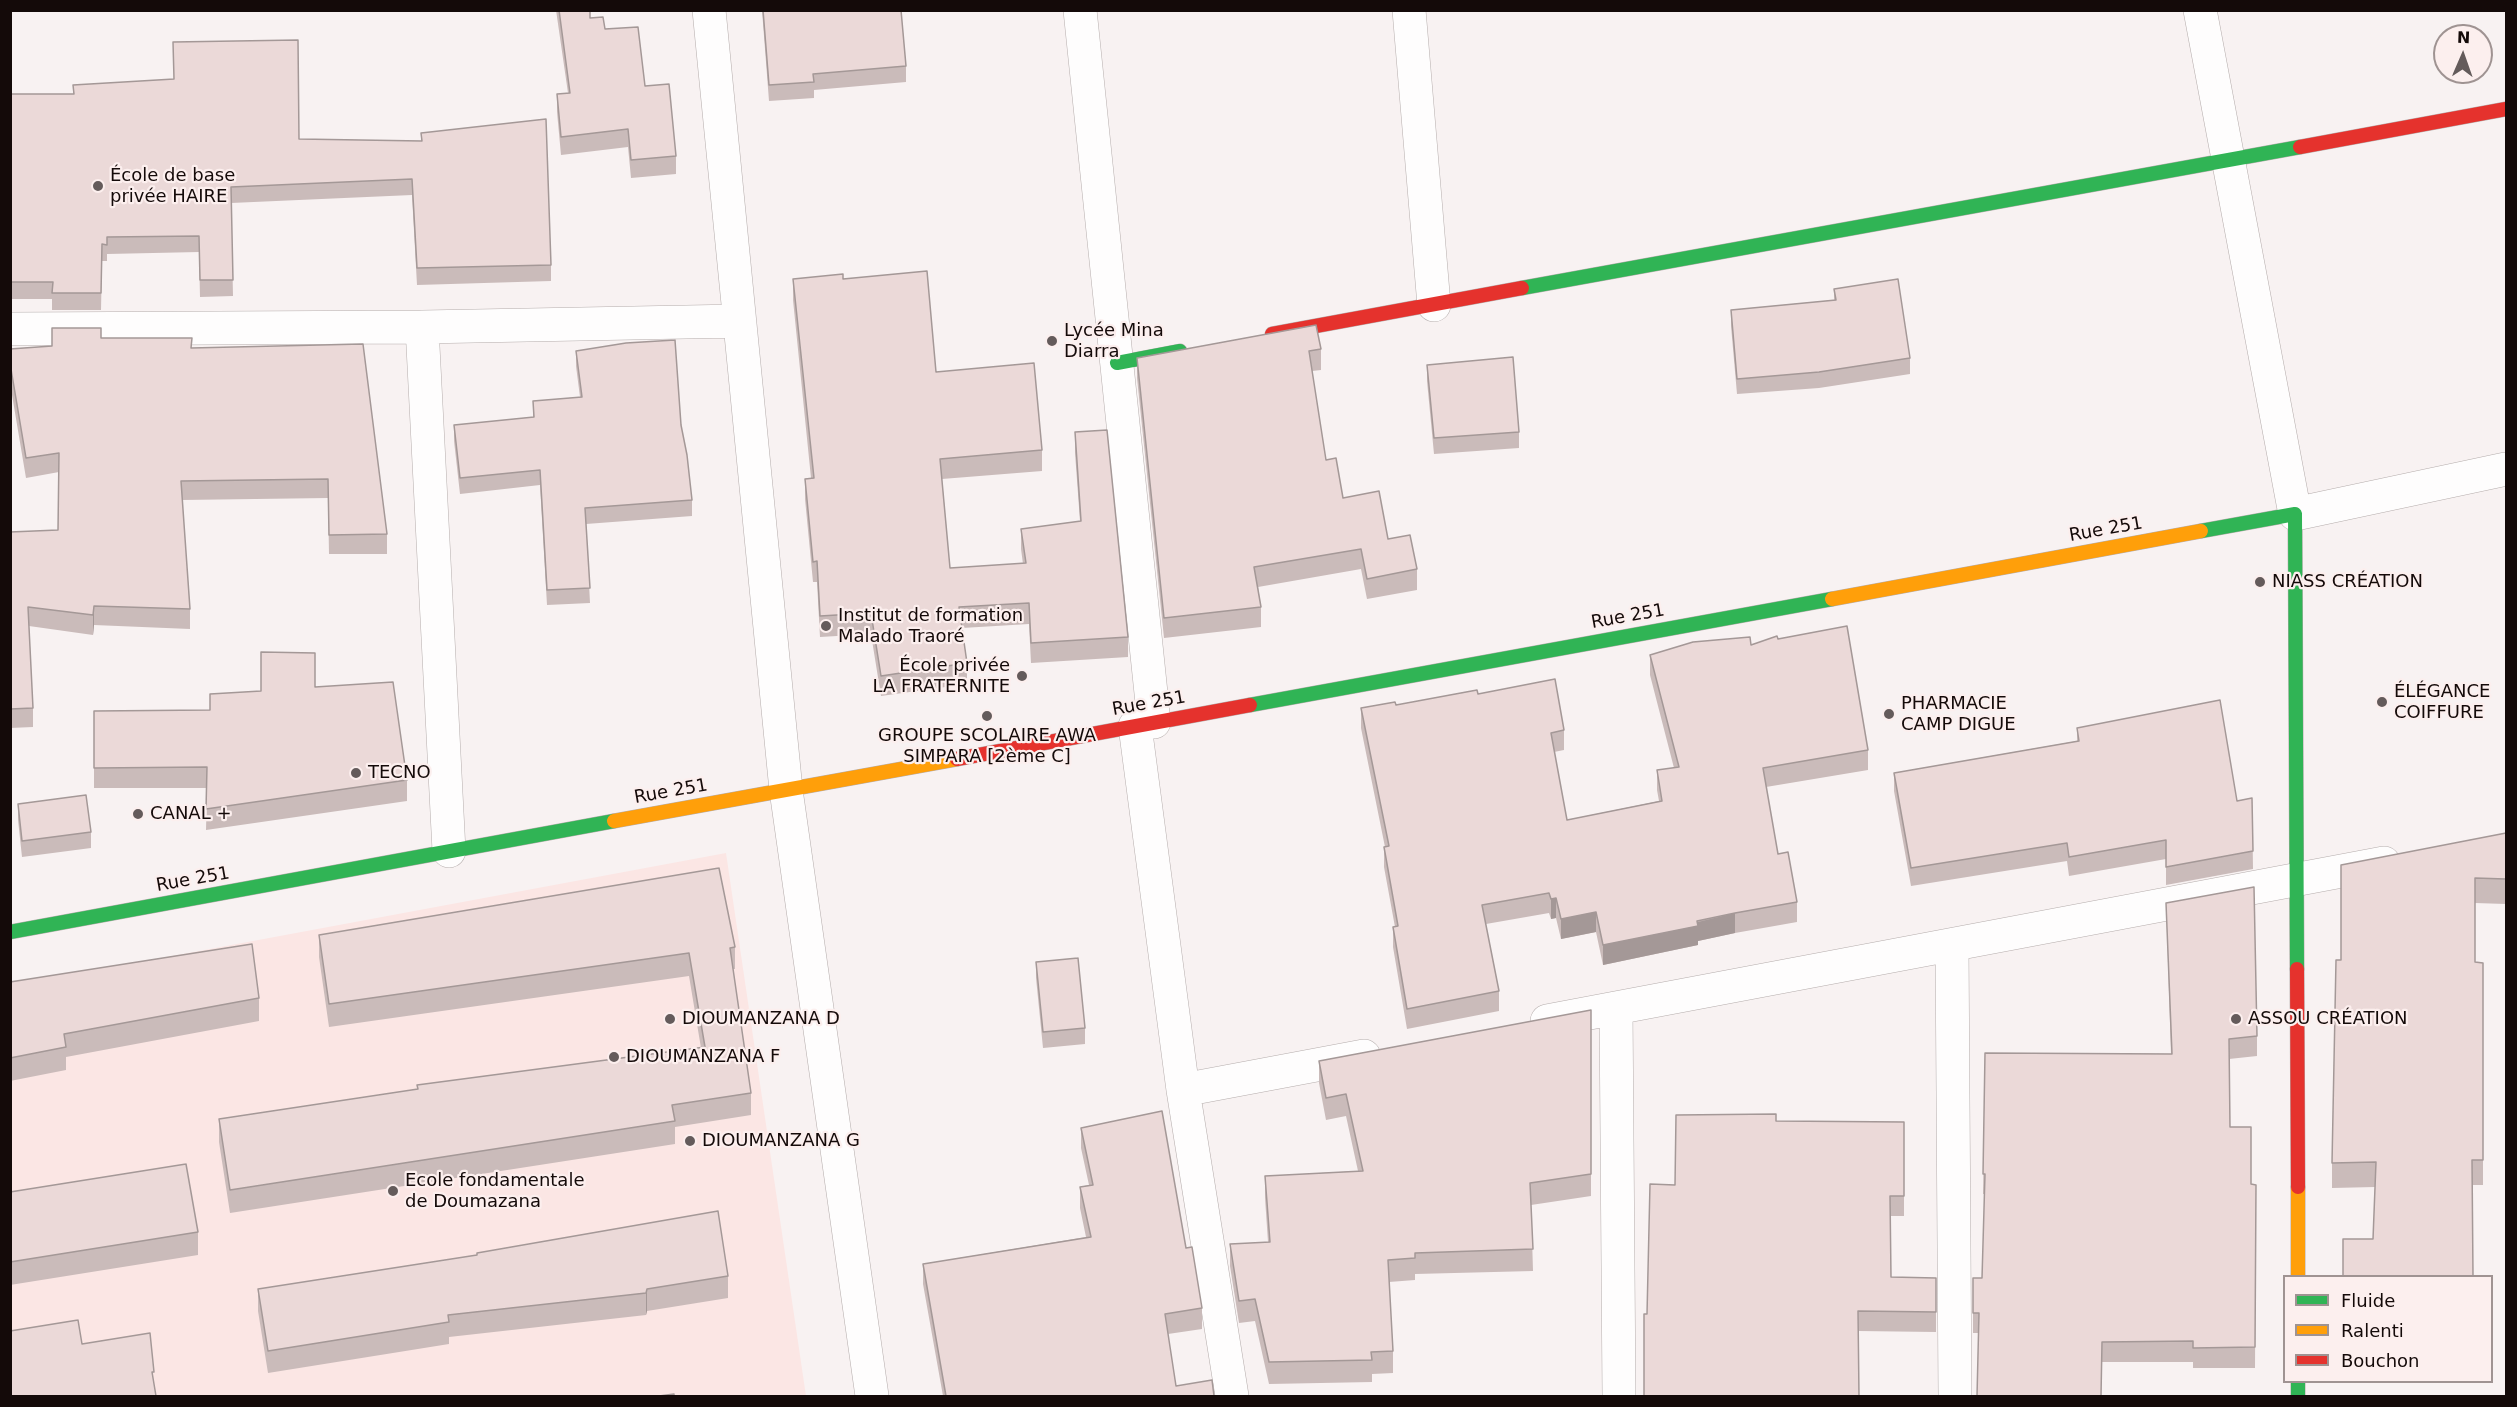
<!DOCTYPE html>
<meta charset="utf-8">
<style>
body{margin:0}
#map{position:relative;width:2517px;height:1407px;overflow:hidden;background:#f8f2f2;font-family:"DejaVu Sans",sans-serif}
canvas{display:block}
.frame{position:absolute;inset:0;border:12px solid #140a09;pointer-events:none}
.legend{position:absolute;left:2283px;top:1275px;width:210px;height:108px;box-sizing:border-box;background:#fcefee;border:2px solid #9f9392;margin:0;padding:8px 10px;list-style:none;font-size:18px;color:#140a09}
.legend li{display:flex;align-items:center;gap:12px;height:30px}
.legend b{width:30px;border:2px solid #9f9392}
.north{position:absolute;left:2433px;top:24px;width:60px;height:60px;box-sizing:border-box;background:#fcefee;border:2px solid #9f9392;border-radius:50%;rotate:2deg;font-size:16px;font-weight:700;line-height:24px;text-align:center;color:#140a09}
.north::after{content:'';display:block;margin:auto;width:21px;height:27px;background:#645b5b;clip-path:polygon(50% 0,100% 100%,50% 72%,0 100%)}
</style>
<div id="map">
<canvas width="2517" height="1407"></canvas>
<div class="frame"></div>
<ul class="legend">
<li><b style="height:8px;background:#30b455"></b>Fluide</li>
<li><b style="height:8px;background:#ff9f0a"></b>Ralenti</li>
<li><b style="height:8px;background:#e5322d"></b>Bouchon</li>
</ul>
<div class="north">N</div>
</div>
<script>
const ctx = document.querySelector('canvas').getContext('2d');
ctx.lineJoin = 'round';
function fill(path, color) { ctx.fillStyle = color; ctx.fill(path, 'evenodd'); }
const poly = rows => new Path2D(rows.map(r => 'M' + r).join(''));
function strokePath(path, color, width, dash) { ctx.strokeStyle = color; ctx.lineWidth = width; ctx.lineCap = dash ? 'butt' : 'round'; ctx.setLineDash(dash || []); ctx.stroke(path); }
function write(font, color, halo, rows, align = 'center') {
  ctx.font = font + ' "DejaVu Sans",sans-serif'; ctx.lineWidth = 4.5; ctx.setLineDash([]); ctx.textBaseline = 'middle'; ctx.strokeStyle = halo; ctx.fillStyle = color; for (const [text, x, y, turn = 0] of rows) {
    ctx.save(); ctx.translate(x, y); ctx.rotate((+turn || 0) * Math.PI / 180); ctx.textAlign = isNaN(turn) ? turn : align; if (halo) ctx.strokeText(text, 0, 0); ctx.fillText(text, 0, 0); ctx.restore();
  }
}
fill(poly([
 [726,853,806,1396,11,1396,11,986]
]), '#fbe6e4');
const street = poly([
 [709,10,786,790,872,1396],
 [1080,10,1154,722],
 [1409,10,1434,305],
 [2200,10,2295,514,2506,469],
 [422,327,449,851],
 [10,329,422,327,739,321],
 [1135,726,1183,1090,1232,1396],
 [1952,945,1955,1396],
 [1616,1008,1619,1396],
 [1547,1021,2384,863],
 [1183,1090,1364,1056]
]);
const fast = poly([
 [1522,288,2300,147],
 [1117,363,1180,351],
 [2201,531,2295,514,2297,969],
 [1250,705,1832,599],
 [10,932,614,821],
 [2298,1382,2298,1396]
]);
const slow = poly([
 [1832,599,2201,531],
 [614,821,957,759],
 [2298,1187,2298,1276]
]);
const jam = poly([
 [2300,147,2506,109],
 [1272,334,1522,288],
 [957,759,1250,705],
 [2297,969,2298,1187]
]);
strokePath(street, '#b5adac', 34);
strokePath(fast, '#b5adac', 15);
strokePath(slow, '#b5adac', 15);
strokePath(jam, '#b5adac', 15);
strokePath(street, '#fefdfd', 33);
strokePath(fast, '#30b455', 14);
strokePath(slow, '#ff9f0a', 14);
strokePath(jam, '#e5322d', 14);
fill(poly([
 [556,10,590,10,590,18,605,29,645,86,676,156,676,174,631,178,628,147,561,155,557,112,557,94,568,93],
 [762,10,901,10,906,66,906,82,814,90,814,98,769,101],
 [73,85,299,139,421,141,421,133,551,265,551,281,417,285,412,195,231,203,233,296,200,297,199,252,107,254,107,261,102,261,101,310,52,310,52,299,10,299,10,94,73,94],
 [793,279,843,279,936,372,1042,450,1042,471,942,479,950,568,1023,564,1021,549,1021,529,1080,521,1075,453,1075,432,1128,637,1128,657,1031,663,1029,624,962,628,967,663,967,684,881,696,871,634,820,637,817,582,813,582,805,499,805,479,811,478,793,300],
 [1834,289,1910,358,1910,374,1819,388,1737,394,1731,326,1731,310,1834,300],
 [101,338,192,348,387,534,387,554,329,554,328,498,182,500,190,609,190,629,94,625,93,635,29,626,33,708,33,727,10,728,10,532,58,530,59,472,26,478,10,383,10,349,52,346],
 [1321,349,1321,370,1312,371,1326,460,1343,498,1388,539,1417,569,1417,590,1367,599,1361,569,1258,587,1261,607,1261,627,1164,638,1137,378,1137,358],
 [576,351,681,425,692,500,692,516,586,524,590,603,547,605,540,485,460,494,454,441,454,425,533,417,533,401,580,397,576,366],
 [1427,365,1519,432,1519,448,1434,454,1427,381],
 [1778,639,1868,750,1868,770,1766,787,1778,854,1797,902,1797,922,1735,933,1698,941,1698,945,1603,965,1596,932,1561,939,1556,918,1551,919,1549,913,1486,924,1499,991,1499,1011,1407,1029,1393,947,1393,927,1395,927,1384,867,1384,847,1385,847,1361,728,1361,708,1396,705,1478,694,1564,730,1564,750,1554,752,1567,820,1659,801,1657,790,1657,770,1674,768,1650,675,1650,655,1751,645],
 [315,687,407,780,407,801,206,830,207,788,94,788,94,711,210,710],
 [2077,728,2237,801,2252,798,2253,869,2166,885,2166,859,2069,876,2067,861,1911,886,1894,791,1894,773,2077,741],
 [18,804,91,832,91,848,22,857,18,820],
 [2506,833,2506,904,2475,903,2475,962,2483,963,2483,1185,2472,1185,2373,1239,2375,1187,2332,1188,2332,1163,2341,960],
 [2166,903,2257,1036,2257,1056,2229,1059,2230,1127,2251,1184,2256,1185,2255,1368,2193,1368,2193,1362,2102,1362,1979,1333,1973,1333,1973,1278,1982,1278,1985,1194,1983,1194,1985,1053,2171,1054],
 [319,935,735,947,735,969,733,969,751,1093,751,1115,675,1127,675,1144,230,1213,219,1142,219,1119,417,1090,417,1085,701,1048,689,976,329,1027,319,957],
 [1036,962,1085,1028,1085,1044,1043,1048,1036,978],
 [10,982,259,998,259,1021,66,1057,66,1070,10,1081],
 [1591,1010,1591,1196,1531,1205,1533,1271,1415,1274,1415,1280,1389,1282,1393,1351,1393,1373,1372,1374,1372,1382,1269,1384,1255,1321,1239,1323,1230,1266,1230,1244,1268,1242,1265,1198,1265,1176,1358,1171,1346,1116,1326,1120,1319,1083,1319,1061],
 [1776,1121,1904,1122,1904,1216,1890,1216,1891,1277,1936,1278,1936,1332,1858,1331,1859,1396,1644,1396,1647,1314],
 [1081,1128,1186,1248,1202,1308,1202,1329,1168,1334,1176,1386,1214,1396,943,1396,923,1284,923,1264,1086,1237,1080,1208,1080,1187,1089,1185,1081,1148],
 [10,1192,198,1232,198,1255,10,1285],
 [728,1276,728,1298,647,1311,646,1315,449,1337,449,1344,268,1373,258,1311,258,1289]
]), '#cabbba');
fill(poly([
 [94,606,94,625,93,635,93,615],
 [1556,898,1556,918,1551,919,1551,899],
 [1596,912,1596,932,1561,939,1561,919],
 [1735,913,1735,933,1698,941,1698,945,1603,965,1603,945],
 [647,1289,647,1311,646,1315,646,1293]
]), '#a49897');
const building = poly([
 [559,10,590,10,590,18,603,17,605,29,638,27,645,86,669,84,676,156,631,160,628,129,561,137,557,94,570,93,559,10],
 [763,10,901,10,906,66,813,74,814,82,769,85,763,10],
 [298,40,299,139,422,141,421,133,546,119,551,265,417,268,412,179,231,187,233,280,200,280,199,236,107,237,107,245,102,244,101,293,52,293,53,282,10,282,10,94,74,94,73,85,174,79,173,42,298,40],
 [927,271,936,372,1034,363,1042,450,940,459,950,568,1026,563,1021,529,1081,521,1075,432,1107,430,1128,637,1031,643,1029,603,959,607,967,663,881,676,871,613,820,616,817,561,813,562,805,479,814,478,793,279,843,274,843,279,927,271],
 [1898,279,1910,358,1819,372,1737,379,1731,310,1836,300,1834,289,1898,279],
 [1316,325,1321,349,1309,351,1326,460,1336,458,1343,498,1379,491,1388,539,1410,535,1417,569,1367,579,1361,549,1254,567,1261,607,1164,618,1137,358,1316,325],
 [52,328,101,328,101,338,192,338,191,348,363,344,387,534,329,535,328,479,181,481,190,609,94,606,93,615,28,607,33,708,10,709,10,532,58,530,59,453,26,458,10,363,10,349,52,346,52,328],
 [675,340,681,425,687,455,692,500,585,508,590,588,547,590,540,470,460,478,454,425,534,417,533,401,582,397,576,351,626,343,675,340],
 [1513,357,1519,432,1434,438,1427,365,1513,357],
 [1847,626,1868,750,1763,768,1778,854,1788,852,1797,902,1735,913,1697,921,1698,926,1603,945,1596,912,1561,919,1556,898,1551,899,1549,893,1482,905,1499,991,1407,1009,1393,927,1398,926,1384,847,1389,846,1361,708,1395,702,1396,705,1477,690,1478,694,1555,679,1564,730,1551,733,1567,820,1662,801,1657,770,1679,767,1650,655,1693,642,1750,637,1751,645,1777,636,1778,639,1847,626],
 [261,652,315,653,315,687,393,682,407,780,206,809,207,767,94,768,94,711,210,710,210,694,261,691,261,652],
 [2220,700,2237,801,2252,798,2253,851,2166,867,2166,840,2069,857,2067,843,1911,868,1894,773,2079,741,2077,728,2220,700],
 [86,795,91,832,22,841,18,804,86,795],
 [2506,833,2506,879,2475,878,2475,962,2483,963,2483,1160,2472,1160,2473,1276,2343,1276,2343,1239,2373,1239,2376,1162,2332,1163,2336,960,2341,960,2341,865,2506,833],
 [719,868,735,947,730,948,751,1093,672,1105,675,1121,230,1190,219,1119,418,1089,417,1085,705,1047,689,953,329,1004,319,935,719,868],
 [2254,887,2257,1036,2229,1039,2230,1127,2251,1127,2251,1184,2256,1185,2255,1347,2193,1348,2193,1341,2102,1342,2101,1396,1977,1396,1979,1313,1973,1313,1973,1278,1982,1278,1985,1174,1983,1174,1985,1053,2172,1054,2166,903,2254,887],
 [252,944,259,998,64,1034,66,1047,10,1058,10,982,252,944],
 [1078,958,1085,1028,1043,1032,1036,962,1078,958],
 [1591,1010,1591,1174,1530,1183,1533,1249,1415,1253,1415,1258,1388,1260,1393,1351,1371,1352,1372,1360,1269,1362,1255,1299,1239,1301,1230,1244,1270,1242,1265,1176,1363,1171,1346,1094,1326,1098,1319,1061,1591,1010],
 [1162,1111,1186,1248,1192,1247,1202,1308,1165,1314,1176,1386,1212,1380,1214,1396,946,1396,923,1264,1091,1237,1080,1187,1093,1185,1081,1128,1162,1111],
 [1776,1114,1776,1121,1904,1122,1904,1196,1890,1196,1891,1277,1936,1278,1936,1312,1858,1311,1859,1396,1644,1396,1644,1314,1647,1314,1650,1184,1675,1185,1676,1115,1776,1114],
 [186,1164,198,1232,10,1262,10,1192,186,1164],
 [718,1211,728,1276,647,1289,646,1293,448,1315,449,1322,268,1351,258,1289,477,1255,477,1253,718,1211],
 [78,1320,82,1344,150,1333,154,1372,152,1372,156,1396,10,1396,10,1331,78,1320],
 [674,1394,674,1396,659,1396,674,1394]
]);
fill(building, '#ebd9d8');
strokePath(building, '#a49897', 1.5);
for (const [x, y, r, color] of [
 [98,186,6,"#645b5b"],
 [1052,341,6,"#645b5b"],
 [2260,582,6,"#645b5b"],
 [826,626,6,"#645b5b"],
 [1022,676,6,"#645b5b"],
 [2382,702,6,"#645b5b"],
 [1889,714,6,"#645b5b"],
 [987,716,6,"#645b5b"],
 [356,773,6,"#645b5b"],
 [138,814,6,"#645b5b"],
 [670,1019,6,"#645b5b"],
 [2236,1019,6,"#645b5b"],
 [614,1057,6,"#645b5b"],
 [690,1141,6,"#645b5b"],
 [393,1191,6,"#645b5b"]
]) { const dot = new Path2D(); dot.arc(x, y, r, 0, 2 * Math.PI); ctx.fillStyle = color; ctx.fill(dot); strokePath(dot, '#fcefee', 2); }
write('18px', '#140a09', '#fcefee', [
 ["École de base",110,176],
 ["privée HAIRE",110,197],
 ["Lycée Mina",1064,331],
 ["Diarra",1064,352],
 ["NIASS CRÉATION",2272,582],
 ["Institut de formation",838,616],
 ["Malado Traoré",838,637],
 ["École privée",1010,666,"right"],
 ["LA FRATERNITE",1010,687,"right"],
 ["ÉLÉGANCE",2394,692],
 ["COIFFURE",2394,713],
 ["PHARMACIE",1901,704],
 ["CAMP DIGUE",1901,725],
 ["GROUPE SCOLAIRE AWA",987,736,"center"],
 ["SIMPARA [2ème C]",987,757,"center"],
 ["TECNO",368,773],
 ["CANAL +",150,814],
 ["DIOUMANZANA D",682,1019],
 ["ASSOU CRÉATION",2248,1019],
 ["DIOUMANZANA F",626,1057],
 ["DIOUMANZANA G",702,1141],
 ["Ecole fondamentale",405,1181],
 ["de Doumazana",405,1202]
], 'left');
write('18px', '#140a09', '#fcefee', [
 ["Rue 251",2106,530,-10],
 ["Rue 251",1628,617,-10],
 ["Rue 251",1149,704,-10],
 ["Rue 251",671,792,-10],
 ["Rue 251",193,880,-10]
]);
</script>
